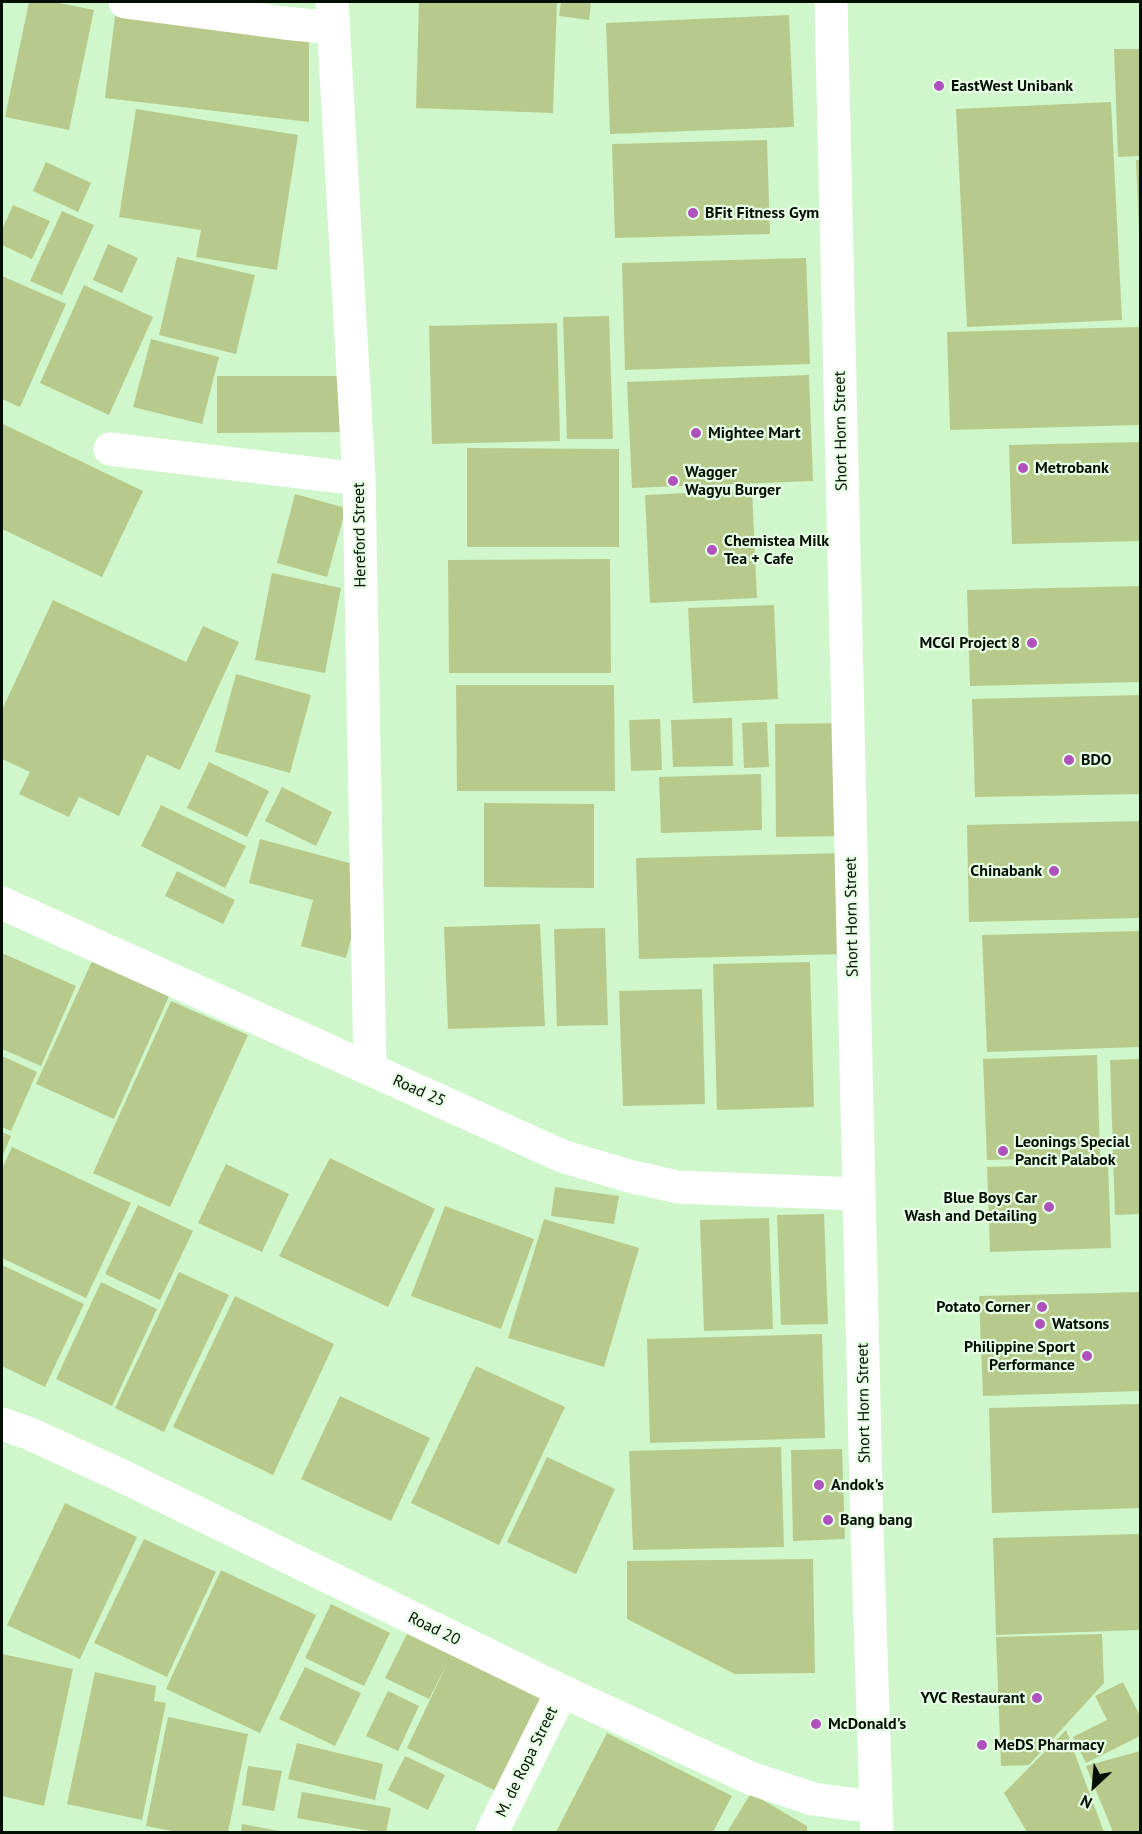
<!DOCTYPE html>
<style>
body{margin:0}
#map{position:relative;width:1142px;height:1834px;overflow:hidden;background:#cff7cb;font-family:"PT Sans",sans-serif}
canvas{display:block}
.frame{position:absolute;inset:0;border:3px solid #040f03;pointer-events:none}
.north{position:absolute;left:1064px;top:1756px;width:60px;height:60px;-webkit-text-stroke:4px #e7ffe5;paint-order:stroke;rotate:206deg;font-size:16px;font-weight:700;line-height:24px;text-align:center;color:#040f03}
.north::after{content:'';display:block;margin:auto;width:21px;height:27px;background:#040f03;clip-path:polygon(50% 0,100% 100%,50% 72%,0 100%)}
</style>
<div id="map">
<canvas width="1142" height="1834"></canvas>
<div class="frame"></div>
<div class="north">N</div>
</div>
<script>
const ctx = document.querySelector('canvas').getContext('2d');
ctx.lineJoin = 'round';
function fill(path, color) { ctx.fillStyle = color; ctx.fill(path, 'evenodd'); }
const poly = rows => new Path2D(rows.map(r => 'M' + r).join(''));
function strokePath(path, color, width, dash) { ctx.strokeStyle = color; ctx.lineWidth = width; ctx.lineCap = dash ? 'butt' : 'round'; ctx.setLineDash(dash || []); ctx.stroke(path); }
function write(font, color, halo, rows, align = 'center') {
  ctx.font = font + ' "PT Sans",sans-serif'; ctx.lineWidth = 4.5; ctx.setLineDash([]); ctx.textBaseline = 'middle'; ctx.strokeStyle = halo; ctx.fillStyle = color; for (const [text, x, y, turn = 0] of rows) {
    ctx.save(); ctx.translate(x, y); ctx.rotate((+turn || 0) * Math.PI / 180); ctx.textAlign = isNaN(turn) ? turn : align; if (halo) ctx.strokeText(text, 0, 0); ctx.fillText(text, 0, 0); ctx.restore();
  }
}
fill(poly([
 [29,2,54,2,94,10,69,130,5,117],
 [419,2,557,2,553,113,416,108],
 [561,2,591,2,589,20,559,16],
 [789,15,794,127,610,134,606,23],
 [115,16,309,37,309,122,105,98],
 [1114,49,1140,49,1140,156,1118,157],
 [1111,102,1122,320,967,327,956,109],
 [136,109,298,135,277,270,196,257,201,230,119,217],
 [767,140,770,234,615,238,612,144],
 [1136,160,1140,160,1140,233,1139,233],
 [46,162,91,183,78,212,33,191],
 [13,205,50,221,32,259,2,245,2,230],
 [62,211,94,225,62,295,30,281],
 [108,244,138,258,122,293,93,280],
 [177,257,255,275,236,354,159,335],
 [806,258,810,364,625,370,622,263],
 [2,276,66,304,20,407,2,399],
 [84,285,153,317,109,415,40,383],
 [609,316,613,439,567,439,563,317],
 [557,323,560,441,432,444,429,326],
 [1140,327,1140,425,950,430,947,332],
 [151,339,219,357,202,424,133,407],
 [809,375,813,481,632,488,627,382],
 [217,376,350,376,355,432,217,433],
 [3,424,143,491,102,577,2,529,2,428],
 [1140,442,1140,541,1012,544,1009,445],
 [467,448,619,449,619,547,467,547],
 [752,490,757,598,650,603,645,495],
 [295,494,346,508,327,577,277,563],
 [610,559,611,673,449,673,448,560],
 [272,573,341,588,325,673,255,660],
 [1140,586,1140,682,970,686,967,590],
 [53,600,186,662,203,626,239,642,180,770,147,755,119,816,79,797,69,817,19,794,30,772,2,759,2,710],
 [774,605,778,699,693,703,688,608],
 [236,674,311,695,290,773,215,752],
 [456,685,614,685,615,791,457,791],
 [1140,695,1140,794,975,797,972,699],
 [732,718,733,766,673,767,671,720],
 [660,719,662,770,631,771,629,720],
 [767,722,769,767,744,768,742,723],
 [846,723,848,836,776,837,775,724],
 [209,762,269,791,247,837,187,808],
 [761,774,762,830,661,833,659,777],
 [282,787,332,812,316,846,265,821],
 [484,803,594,804,594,888,484,887],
 [161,805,246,846,225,888,141,846],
 [1140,821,1140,918,969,922,967,825],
 [260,839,360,866,350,902,360,905,346,958,301,946,313,900,249,883],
 [844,853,847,954,639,959,636,858],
 [177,871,235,900,223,924,165,896],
 [540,924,545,1026,448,1029,444,927],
 [605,928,608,1025,557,1026,554,929],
 [1140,931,1140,1047,987,1052,982,935],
 [2,953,76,986,41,1066,2,1049],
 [93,959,170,994,114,1119,36,1084],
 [810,962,814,1107,717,1110,713,964],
 [702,989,705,1104,623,1106,619,991],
 [171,1001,248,1035,170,1207,93,1173],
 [1097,1055,1100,1157,987,1160,983,1059],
 [2,1056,37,1072,11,1131,2,1127],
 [1140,1059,1140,1214,1115,1215,1110,1060],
 [2,1132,11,1136,2,1157],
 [12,1147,131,1203,86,1298,2,1258,2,1169],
 [330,1158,435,1209,388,1307,279,1256],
 [1108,1163,1111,1248,990,1252,987,1167],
 [226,1164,289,1194,262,1252,198,1223],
 [555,1187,619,1196,614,1224,551,1216],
 [138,1205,193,1231,160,1300,105,1274],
 [445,1206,534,1239,501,1329,411,1296],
 [824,1214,828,1324,781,1325,777,1215],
 [769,1218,773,1329,704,1331,700,1220],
 [544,1219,639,1248,604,1367,508,1338],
 [2,1265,84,1304,45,1387,2,1366],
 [179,1272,229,1295,164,1432,115,1408],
 [101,1282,157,1309,112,1406,56,1379],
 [1140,1292,1140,1391,983,1396,979,1296],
 [235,1296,334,1344,273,1475,173,1427],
 [822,1334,825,1438,650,1443,647,1339],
 [476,1366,565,1407,499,1545,411,1503],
 [340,1396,430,1438,391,1521,301,1479],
 [1140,1404,1140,1508,992,1513,989,1408],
 [781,1447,784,1547,633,1550,629,1451],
 [842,1449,845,1539,793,1541,791,1450],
 [547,1457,615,1489,576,1574,507,1542],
 [65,1503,137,1537,80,1659,7,1625],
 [1140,1534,1140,1630,996,1635,993,1538],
 [144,1539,216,1572,167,1677,94,1643],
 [813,1559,815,1673,735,1674,627,1619,627,1561],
 [221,1570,316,1615,260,1733,166,1689],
 [331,1604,390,1633,364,1686,305,1658],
 [407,1634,562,1708,517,1801,407,1748,448,1662,429,1699,385,1678],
 [1102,1634,1104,1683,1029,1765,1001,1766,996,1637],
 [2,1654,73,1669,44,1806,2,1796],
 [305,1667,361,1693,335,1746,279,1719],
 [95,1672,156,1686,154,1701,166,1703,142,1820,67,1804],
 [1123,1682,1140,1716,1140,1736,1086,1763,1073,1737,1107,1720,1095,1696],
 [388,1691,419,1706,398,1751,366,1736],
 [168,1717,248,1734,228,1832,178,1832,146,1826],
 [1066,1730,1104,1832,1027,1832,1004,1793],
 [607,1733,732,1796,713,1832,556,1832],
 [297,1743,383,1764,375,1800,288,1779],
 [1140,1751,1140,1832,1113,1832,1086,1766],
 [405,1756,445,1775,428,1810,388,1790],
 [248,1766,282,1771,274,1811,242,1805],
 [302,1792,391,1808,386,1832,376,1832,297,1818],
 [751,1793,807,1826,807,1832,727,1832],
 [242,1824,279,1831,279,1832,241,1832]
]), '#b7ca8b');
strokePath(poly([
 [125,2,284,23,333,28],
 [332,2,359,479,370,1069],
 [831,2,867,1531,877,1832],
 [110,449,359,479],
 [2,903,562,1156,629,1176,678,1187,859,1194],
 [2,1424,28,1433,120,1475,562,1691,750,1778,813,1799,850,1804,876,1806],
 [492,1832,562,1691]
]), '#fff', 33);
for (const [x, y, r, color] of [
 [939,86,6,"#af52bd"],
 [693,213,6,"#af52bd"],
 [696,433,6,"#af52bd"],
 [1023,468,6,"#af52bd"],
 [673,481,6,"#af52bd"],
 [712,550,6,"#af52bd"],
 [1032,643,6,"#af52bd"],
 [1069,760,6,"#af52bd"],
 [1054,871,6,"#af52bd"],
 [1003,1151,6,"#af52bd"],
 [1049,1207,6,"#af52bd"],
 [1042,1307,6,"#af52bd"],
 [1040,1324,6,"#af52bd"],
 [1087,1356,6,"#af52bd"],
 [819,1485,6,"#af52bd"],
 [828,1520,6,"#af52bd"],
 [1037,1698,6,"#af52bd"],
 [816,1724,6,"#af52bd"],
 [982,1745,6,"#af52bd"]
]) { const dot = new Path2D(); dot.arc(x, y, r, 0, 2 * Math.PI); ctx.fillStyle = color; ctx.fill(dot); strokePath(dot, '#e7ffe5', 2); }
write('bold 16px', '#040f03', '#e7ffe5', [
 ["EastWest Unibank",951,86],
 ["BFit Fitness Gym",705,213],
 ["Mightee Mart",708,433],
 ["Metrobank",1035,468],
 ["Wagger",685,472],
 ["Wagyu Burger",685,490],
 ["Chemistea Milk",724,541],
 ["Tea + Cafe",724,559],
 ["MCGI Project 8",1020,643,"right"],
 ["BDO",1081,760],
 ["Chinabank",1042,871,"right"],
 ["Leonings Special",1015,1142],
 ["Pancit Palabok",1015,1160],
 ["Blue Boys Car",1037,1198,"right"],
 ["Wash and Detailing",1037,1216,"right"],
 ["Potato Corner",1030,1307,"right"],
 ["Watsons",1052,1324],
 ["Philippine Sport",1075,1347,"right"],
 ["Performance",1075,1365,"right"],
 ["Andok's",831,1485],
 ["Bang bang",840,1520],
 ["YVC Restaurant",1025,1698,"right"],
 ["McDonald's",828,1724],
 ["MeDS Pharmacy",994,1745]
], 'left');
write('16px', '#040f03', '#e7ffe5', [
 ["Short Horn Street",841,431,-91],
 ["Hereford Street",360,535,-91],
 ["Short Horn Street",852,917,-91],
 ["Road 25",419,1091,24],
 ["Short Horn Street",864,1403,-91],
 ["Road 20",434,1629,26],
 ["M. de Ropa Street",527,1762,-64]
]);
</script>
